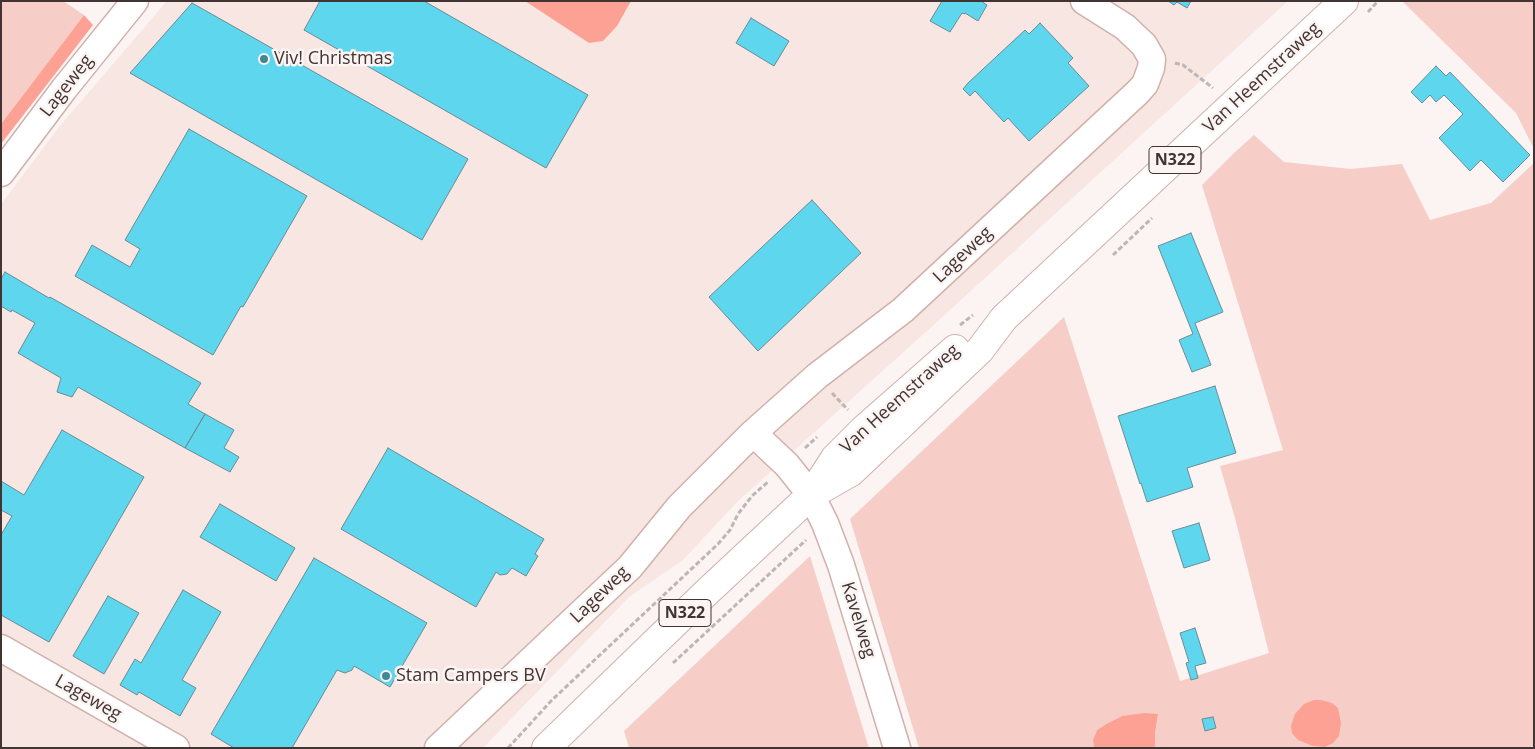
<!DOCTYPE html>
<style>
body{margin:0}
#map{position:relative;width:1535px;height:749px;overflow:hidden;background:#fbf4f3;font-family:"Open Sans",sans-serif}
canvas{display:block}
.frame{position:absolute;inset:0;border:2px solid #413432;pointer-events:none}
</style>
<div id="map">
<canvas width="1535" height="749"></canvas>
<div class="frame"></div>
</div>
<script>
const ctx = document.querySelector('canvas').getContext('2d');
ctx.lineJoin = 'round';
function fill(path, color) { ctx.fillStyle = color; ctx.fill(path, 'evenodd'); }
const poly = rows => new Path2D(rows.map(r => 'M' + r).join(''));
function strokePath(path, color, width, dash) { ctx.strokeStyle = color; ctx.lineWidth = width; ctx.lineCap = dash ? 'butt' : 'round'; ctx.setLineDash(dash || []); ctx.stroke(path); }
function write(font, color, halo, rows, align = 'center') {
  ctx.font = font + ' "Open Sans",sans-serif'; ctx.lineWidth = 5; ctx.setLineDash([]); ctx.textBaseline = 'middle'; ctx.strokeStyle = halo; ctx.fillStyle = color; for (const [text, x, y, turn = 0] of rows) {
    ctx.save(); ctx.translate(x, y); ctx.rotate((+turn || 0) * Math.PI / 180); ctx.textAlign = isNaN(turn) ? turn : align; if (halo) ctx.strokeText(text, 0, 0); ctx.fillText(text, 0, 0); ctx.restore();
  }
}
fill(poly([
 [167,1,1288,1,927,331,738,501,683,560,629,597,483,748,1,748,1,204,59,127]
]), '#f8e6e3');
fill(poly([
 [1,1,63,1,84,15,1,124],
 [1402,1,1534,1,1534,149,1516,113],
 [1254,135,1284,162,1351,169,1402,164,1430,220,1491,203,1534,163,1534,748,1155,748,1155,733,1158,715,1122,716,1106,724,1097,730,1093,740,1094,748,919,748,850,519,1064,317,1180,681,1269,653,1235,518,1220,466,1283,450,1202,185,1234,153],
 [810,556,869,748,629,748,624,731]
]), '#f6cec7');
fill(poly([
 [525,1,631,1,617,26,603,41,589,43],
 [84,15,93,25,1,144,1,124],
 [1314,700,1321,700,1332,703,1338,708,1341,723,1339,736,1333,743,1325,747,1313,746,1298,740,1292,733,1291,726,1295,714,1304,704],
 [1145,713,1158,714,1155,733,1155,748,1094,748,1093,740,1097,730,1106,724,1122,716]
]), '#fca193');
const building = poly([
 [320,1,424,1,588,95,546,168,304,30,320,1],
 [942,1,981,1,987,5,978,21,965,13,965,14,962,13,950,32,930,21,942,1],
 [1168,1,1191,1,1187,8,1177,2,1174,5,1168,1],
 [192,3,468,159,422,240,130,73,192,3],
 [751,18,789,41,774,66,736,43,751,18],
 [1040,23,1073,58,1068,63,1089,86,1029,141,1008,118,1004,122,975,91,970,96,963,89,968,83,1025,30,1029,34,1040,23],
 [1436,66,1446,76,1450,72,1530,155,1503,182,1481,160,1470,171,1439,138,1463,114,1444,95,1436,102,1430,95,1422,103,1411,92,1436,66],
 [189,129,307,196,243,307,241,306,213,355,75,276,92,245,130,267,140,249,125,240,189,129],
 [812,200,861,253,758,351,709,297,812,200],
 [1191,233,1223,312,1195,323,1211,365,1192,372,1179,340,1193,334,1158,246,1191,233],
 [5,272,49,298,50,297,201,383,188,404,205,414,185,448,78,387,72,397,57,392,61,378,18,353,35,323,12,310,11,312,1,306,1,279,5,272],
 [1215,386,1236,453,1187,468,1193,487,1147,502,1141,483,1140,484,1118,416,1215,386],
 [205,414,234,430,224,448,239,457,230,472,185,448,205,414],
 [62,430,144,477,49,642,1,615,1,535,12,516,1,510,1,481,24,495,62,430],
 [388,448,544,539,535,554,538,556,526,576,512,568,507,574,500,575,496,572,476,607,341,529,388,448],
 [220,504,295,548,276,581,200,537,220,504],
 [1199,523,1210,560,1184,568,1172,531,1199,523],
 [314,558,427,623,390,687,354,666,352,670,345,673,337,670,292,748,234,748,211,734,314,558],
 [183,590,221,612,182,680,196,688,180,716,139,692,137,695,120,685,135,659,141,663,183,590],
 [108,596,139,613,104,674,73,656,108,596],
 [1195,628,1206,663,1195,666,1198,678,1191,680,1186,663,1189,662,1180,633,1195,628],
 [1213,717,1216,728,1205,731,1202,719,1213,717]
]);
fill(building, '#5ed7ee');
strokePath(building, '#6a8c94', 1);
const minor = poly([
 [1,173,64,89,135,1],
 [753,433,787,465,811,495,825,523,841,565,897,748],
 [1,648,176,748],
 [438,748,630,567,679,507,753,433,817,376,903,310,1138,92,1145,84,1151,68,1152,59,1144,45,1125,27,1084,1]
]);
const major = poly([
 [813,492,835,458,864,429,955,349],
 [546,748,708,591,811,495,851,472,980,350,1004,318,1344,1]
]);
strokePath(minor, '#d1b0ab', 29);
strokePath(major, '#d1b0ab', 30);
strokePath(poly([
 [1368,12,1378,1],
 [1175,63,1183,65,1213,88],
 [1113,255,1152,218],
 [960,325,973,315],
 [832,393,848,410],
 [805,448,817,437],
 [673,663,806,540],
 [508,748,552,700,718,544,730,530,738,514,752,496,769,481]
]), '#beb5b4', 3, [5, 2.5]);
strokePath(minor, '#fff', 26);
strokePath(major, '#fff', 28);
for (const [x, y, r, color] of [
 [264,59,5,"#428795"],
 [386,676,5,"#428795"]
]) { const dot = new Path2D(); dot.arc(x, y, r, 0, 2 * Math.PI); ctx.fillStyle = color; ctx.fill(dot); strokePath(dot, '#fbf4f3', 2); }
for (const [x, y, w] of [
 [1175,160,52],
 [685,613,52]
]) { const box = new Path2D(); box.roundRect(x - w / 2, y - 13.5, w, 27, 4); ctx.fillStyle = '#fbf4f3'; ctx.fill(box); strokePath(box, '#413432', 1); }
write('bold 16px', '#413432', null, [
 ["N322",1175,160],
 ["N322",685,613]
]);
write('18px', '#413432', '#fbf4f3', [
 ["Viv! Christmas",274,59],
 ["Stam Campers BV",396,676]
], 'left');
write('18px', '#413432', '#fbf4f3', [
 ["Van Heemstraweg",1262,78,-43],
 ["Lageweg",67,86,-52],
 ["Lageweg",963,255,-43],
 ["Van Heemstraweg",900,399,-42],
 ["Lageweg",600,595,-44],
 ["Kavelweg",858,620,73],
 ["Lageweg",88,698,30]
]);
</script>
